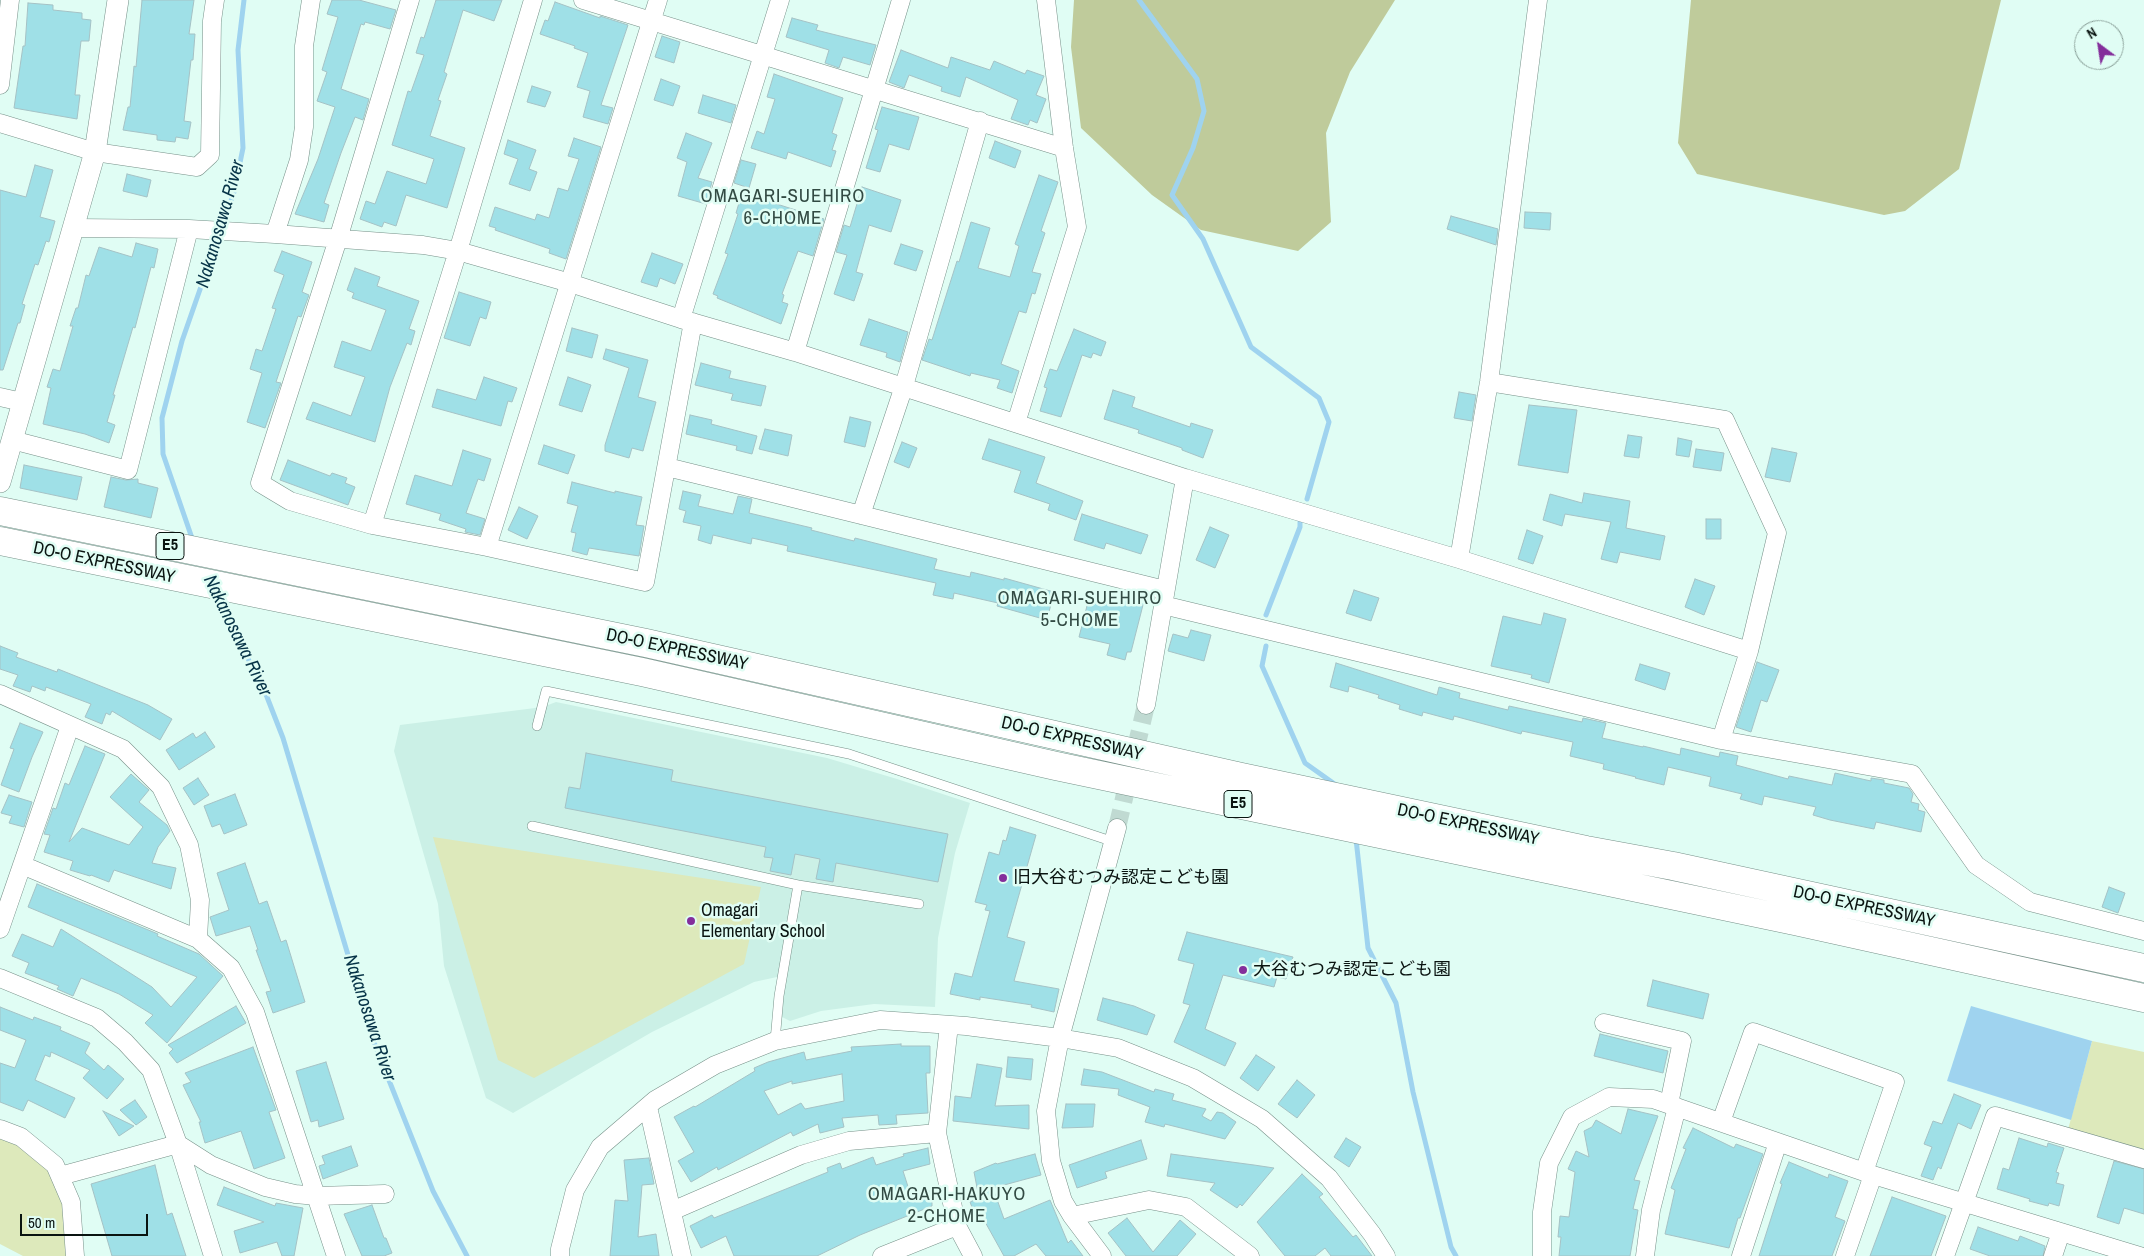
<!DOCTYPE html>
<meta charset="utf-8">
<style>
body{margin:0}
#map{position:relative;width:2144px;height:1256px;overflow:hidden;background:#e0fdf4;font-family:"Archivo Narrow",sans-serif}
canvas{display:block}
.north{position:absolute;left:2074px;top:20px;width:50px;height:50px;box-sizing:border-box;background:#e0fdf4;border:1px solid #8aa099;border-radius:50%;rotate:329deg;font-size:14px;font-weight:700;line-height:20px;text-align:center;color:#0a1411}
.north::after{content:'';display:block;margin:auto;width:18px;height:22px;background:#842e9b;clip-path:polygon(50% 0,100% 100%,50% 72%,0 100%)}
.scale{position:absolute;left:20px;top:1214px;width:128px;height:22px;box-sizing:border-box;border:2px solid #0a1411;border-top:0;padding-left:6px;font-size:15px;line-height:18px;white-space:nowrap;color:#0a1411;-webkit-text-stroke:4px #e0fdf4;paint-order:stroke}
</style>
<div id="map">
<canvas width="2144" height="1256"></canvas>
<div class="north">N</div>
<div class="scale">50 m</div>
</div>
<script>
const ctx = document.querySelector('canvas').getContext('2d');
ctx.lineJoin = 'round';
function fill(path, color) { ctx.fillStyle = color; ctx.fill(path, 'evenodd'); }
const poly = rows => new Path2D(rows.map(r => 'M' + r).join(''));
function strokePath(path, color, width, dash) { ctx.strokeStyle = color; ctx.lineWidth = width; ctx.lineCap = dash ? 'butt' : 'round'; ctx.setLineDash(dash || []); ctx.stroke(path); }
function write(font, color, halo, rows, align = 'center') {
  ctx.font = font + ' "Archivo Narrow","Noto Sans JP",sans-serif'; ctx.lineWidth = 5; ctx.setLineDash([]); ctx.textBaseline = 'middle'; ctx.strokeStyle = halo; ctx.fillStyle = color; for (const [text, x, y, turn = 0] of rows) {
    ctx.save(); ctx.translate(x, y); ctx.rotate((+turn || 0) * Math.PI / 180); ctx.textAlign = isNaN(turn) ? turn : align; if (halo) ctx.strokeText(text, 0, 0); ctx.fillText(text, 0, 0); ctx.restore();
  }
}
fill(poly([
 [556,702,827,758,897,779,970,803,955,853,938,938,935,1007,874,1004,821,1011,790,1021,778,1015,786,975,754,982,652,1032,513,1113,486,1098,444,966,438,904,394,751,400,725,543,707]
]), '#cbf0e6');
fill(poly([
 [433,837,761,887,744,964,534,1078,498,1060],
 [2092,1041,2144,1052,2144,1159,2066,1137],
 [0,1129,55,1165,75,1256,23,1256,0,1244]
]), '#dde9bb');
fill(poly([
 [1074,0,1395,0,1350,72,1326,133,1331,222,1298,251,1201,230,1152,195,1081,128,1071,47],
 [1691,0,2001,0,1959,169,1905,211,1884,215,1697,174,1678,143]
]), '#bfcb9b');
fill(poly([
 [1971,1006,2092,1041,2071,1120,1947,1081]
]), '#9fd3ef');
strokePath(poly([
 [1139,0,1197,79,1204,111,1193,148,1172,195,1203,239,1251,347,1319,398,1329,422,1307,499],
 [193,541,163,454,162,418,182,341,234,192,243,148,238,50,244,0],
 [216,594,267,697,283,738,375,1045,433,1191,467,1256],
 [1266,615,1300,527,1300,522],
 [1266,646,1262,666,1305,763,1336,785],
 [1356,839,1368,948,1396,1003,1413,1092,1451,1247,1456,1256]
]), '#9fd3ef', 5);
const building = poly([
 [142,0,194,0,189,34,195,34,193,60,191,60,184,121,191,122,188,139,176,137,175,142,157,140,157,135,123,130,128,107,130,107,134,66,136,67,142,0],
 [332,0,359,0,396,10,390,29,365,22,364,25,361,24,341,89,369,99,363,120,355,117,341,153,324,203,329,205,324,222,295,214,318,159,335,107,317,101,327,72,322,70,338,17,327,14,332,0],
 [436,0,502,0,494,21,463,10,444,72,447,74,438,100,441,101,430,136,465,148,447,208,406,195,396,226,384,222,382,227,360,219,366,201,375,204,387,171,426,184,434,159,392,145,408,91,411,92,424,55,416,53,421,37,424,38,436,0],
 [555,2,600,18,600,16,628,25,601,105,613,108,608,124,583,117,590,91,577,87,588,53,574,48,575,46,540,34,545,20,548,21,555,2],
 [28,3,53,5,53,10,82,13,82,19,91,20,89,41,81,41,75,95,80,95,77,119,14,108,23,46,25,46,28,3],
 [792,18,818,25,816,30,876,45,870,65,843,57,839,68,825,63,829,50,786,37,792,18],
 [662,36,680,42,674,63,655,57,662,36],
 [901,50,948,68,951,57,990,70,994,61,1025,74,1027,70,1044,76,1036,95,1046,99,1037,123,1030,120,1028,125,1011,119,1018,100,966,77,960,97,941,91,942,87,909,75,904,88,889,82,901,50],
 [774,74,843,98,832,133,837,135,832,150,836,151,831,167,788,152,786,159,751,148,757,131,764,134,775,99,767,97,774,74],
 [661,79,680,86,673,106,654,100,661,79],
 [532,86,551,92,545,107,527,102,532,86],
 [703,95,736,105,731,123,698,113,703,95],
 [882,107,919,117,909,150,889,144,880,172,866,168,878,130,875,129,882,107],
 [686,133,712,143,698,178,712,182,706,204,678,196,687,162,677,158,686,133],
 [574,138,601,147,566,259,549,253,550,249,495,230,496,228,489,226,495,207,535,220,537,214,549,218,558,188,568,191,579,159,568,156,574,138],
 [508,140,536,150,529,169,537,172,530,191,509,184,518,159,504,154,508,140],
 [995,141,1021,151,1015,168,989,158,995,141],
 [741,160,756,164,749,188,734,183,741,160],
 [35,165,53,170,40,217,55,221,49,242,46,241,38,265,35,264,22,304,25,305,20,323,18,323,3,370,0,370,0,190,26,197,35,165],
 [127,174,151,180,147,197,123,191,127,174],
 [1039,175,1058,182,1041,231,1045,233,1032,272,1041,274,1035,294,1032,293,1026,313,1019,311,1001,364,1019,371,1012,393,997,388,1000,380,971,373,970,376,922,360,929,339,932,340,957,261,959,262,971,222,990,228,978,268,1010,277,1019,246,1015,244,1039,175],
 [862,187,901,200,891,232,869,225,856,272,863,274,854,301,834,294,847,255,836,252,844,225,850,227,862,187],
 [742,193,824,219,813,256,798,251,782,294,784,295,782,302,788,304,781,324,717,298,718,296,713,294,728,254,725,253,738,214,736,213,742,193],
 [1525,212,1551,213,1550,230,1524,228,1525,212],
 [1451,216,1498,229,1496,245,1447,229,1451,216],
 [136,243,158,249,154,268,151,267,135,328,133,327,113,395,115,395,107,422,115,425,109,443,85,434,43,424,51,388,47,387,53,369,60,371,73,326,70,326,76,308,78,308,86,275,89,276,99,247,132,257,136,243],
 [901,244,923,251,916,271,894,264,901,244],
 [282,251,312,262,302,292,309,295,301,317,298,316,276,382,281,383,265,428,247,422,262,373,250,369,256,349,262,351,276,309,272,308,284,275,274,271,282,251],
 [652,253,683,264,675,284,660,278,657,287,641,282,652,253],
 [355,268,380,277,377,286,419,301,409,329,415,331,411,345,407,343,390,387,375,442,306,419,313,402,351,416,365,377,334,367,342,341,371,351,386,310,352,298,354,293,347,290,355,268],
 [459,292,491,302,486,319,480,317,470,346,444,338,459,292],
 [869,319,908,332,900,362,886,357,887,353,860,345,869,319],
 [572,328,598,335,592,358,566,351,572,328],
 [1074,329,1106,342,1101,356,1093,353,1091,358,1082,355,1061,417,1040,411,1047,388,1044,387,1050,369,1057,371,1074,329],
 [606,349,648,360,638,397,656,402,643,451,632,448,629,458,605,451,605,445,629,368,603,359,606,349],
 [701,363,731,371,729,378,766,386,761,406,731,400,733,394,695,385,701,363],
 [484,377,517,388,512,402,508,401,501,426,432,407,437,389,476,400,484,377],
 [568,377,591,385,582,412,559,405,568,377],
 [1113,390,1135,397,1132,407,1190,427,1191,423,1213,430,1203,458,1182,450,1182,448,1138,433,1139,430,1104,419,1113,390],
 [1459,392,1476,395,1472,421,1454,418,1459,392],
 [1529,405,1577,410,1568,473,1518,465,1529,405],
 [690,415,712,420,711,424,757,436,752,454,736,450,737,446,686,434,690,415],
 [850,417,871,422,865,447,844,442,850,417],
 [765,429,792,435,788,456,759,449,765,429],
 [1628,435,1642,437,1639,458,1624,456,1628,435],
 [1678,438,1692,441,1689,457,1676,455,1678,438],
 [989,439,1045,457,1036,483,1083,501,1076,520,1048,510,1050,504,1014,492,1021,471,982,459,989,439],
 [902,442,917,448,909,468,894,462,902,442],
 [544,445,575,455,568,474,538,464,544,445],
 [1772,448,1797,453,1790,482,1765,477,1772,448],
 [1696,449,1724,453,1721,471,1693,467,1696,449],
 [463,450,491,459,484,481,478,479,466,513,485,519,480,535,465,532,466,529,439,520,441,514,406,504,415,475,452,486,463,450],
 [288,460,330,476,332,473,347,478,345,483,355,487,348,505,280,480,288,460],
 [24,465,82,477,77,500,20,488,24,465],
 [111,477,126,480,138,479,138,483,158,488,151,518,104,507,111,477],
 [572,482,615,493,615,491,642,497,636,525,644,526,639,556,589,548,587,555,572,551,576,533,571,532,578,506,567,503,572,482],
 [683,491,701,495,698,506,733,514,738,496,752,499,749,513,812,528,811,530,854,541,855,538,937,559,934,569,970,577,971,572,1004,580,1004,578,1054,592,1047,620,997,606,998,603,954,593,953,599,933,595,936,583,787,551,788,546,752,538,751,544,713,535,711,544,698,540,701,526,683,522,686,511,679,509,683,491],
 [1584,493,1630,501,1626,528,1665,536,1660,560,1620,552,1617,563,1601,559,1611,522,1565,514,1562,526,1543,520,1550,494,1582,503,1584,493],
 [519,507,538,516,527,539,508,530,519,507],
 [1082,514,1148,535,1141,554,1106,543,1104,549,1074,540,1082,514],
 [1706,519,1721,519,1721,539,1706,539,1706,519],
 [1210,527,1229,535,1215,568,1196,560,1210,527],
 [1527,530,1543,536,1533,564,1518,559,1527,530],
 [1695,579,1715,586,1704,615,1685,607,1695,579],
 [1354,590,1379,598,1371,621,1346,613,1354,590],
 [1121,595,1144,601,1131,652,1127,652,1125,660,1107,655,1110,644,1079,637,1089,598,1118,605,1121,595],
 [1544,613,1566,619,1549,683,1531,678,1532,675,1491,666,1503,616,1541,625,1544,613],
 [1191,630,1211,635,1204,661,1168,651,1173,634,1188,638,1191,630],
 [0,646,18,653,16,657,57,672,58,669,148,705,172,719,160,740,112,711,110,715,106,713,102,724,85,717,91,704,46,687,45,691,32,686,30,692,13,686,18,675,0,669,0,646],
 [1757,662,1779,670,1767,702,1761,700,1751,732,1736,727,1757,662],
 [1336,663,1437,695,1439,687,1460,693,1459,698,1508,710,1509,706,1582,722,1583,718,1606,723,1602,738,1643,747,1643,746,1680,755,1681,748,1719,757,1720,752,1738,756,1736,765,1788,779,1789,776,1832,785,1835,773,1871,781,1871,778,1884,780,1884,783,1909,788,1913,794,1911,802,1919,804,1918,810,1925,812,1921,832,1876,822,1874,829,1830,820,1813,815,1816,807,1764,796,1762,805,1740,799,1742,794,1709,786,1711,777,1668,767,1664,785,1635,778,1636,777,1603,769,1604,764,1570,756,1573,742,1522,731,1521,734,1454,716,1453,720,1423,712,1422,716,1399,709,1400,705,1378,698,1379,695,1349,686,1348,692,1330,687,1336,663],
 [1640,664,1670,673,1665,690,1635,680,1640,664],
 [20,723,43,732,32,757,19,792,1,785,14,749,10,748,20,723],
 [205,732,215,747,179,770,166,750,193,733,196,738,205,732],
 [85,746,105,754,69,842,82,828,129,845,143,827,110,797,131,774,149,790,139,802,167,825,170,831,158,847,152,863,176,868,171,889,114,870,109,882,91,875,90,876,70,870,73,861,44,852,50,835,44,834,53,808,56,809,65,783,69,785,85,746],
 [586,753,673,770,671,781,948,834,938,882,836,863,833,882,816,879,820,859,795,854,791,875,770,871,773,858,764,857,766,847,565,808,569,787,580,789,586,753],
 [198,778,209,795,194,805,183,788,198,778],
 [235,794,247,825,224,834,220,824,212,827,204,806,235,794],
 [9,795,32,802,24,827,9,823,12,816,1,813,9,795],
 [1010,827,1036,835,1007,937,1025,942,1014,981,1059,989,1054,1012,1031,1007,1032,1005,980,997,980,1000,950,994,955,973,972,977,990,911,985,910,987,905,975,902,989,852,999,855,1003,840,1006,841,1010,827],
 [245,863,259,904,267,901,281,942,286,940,305,1002,273,1013,266,992,271,991,256,950,258,950,250,926,216,936,210,917,229,910,217,873,245,863],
 [37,884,158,934,157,936,199,954,223,976,167,1043,145,1023,153,1015,119,994,81,978,73,996,57,989,59,986,25,973,29,963,12,956,22,934,53,947,61,929,152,987,171,1007,197,977,28,907,37,884],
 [2109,887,2125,893,2118,913,2102,907,2109,887],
 [1187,932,1293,957,1286,979,1277,977,1274,987,1223,975,1205,1029,1236,1043,1225,1066,1174,1042,1190,1005,1183,1003,1194,964,1178,960,1187,932],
 [1653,980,1709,994,1703,1019,1647,1006,1653,980],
 [1103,998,1134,1006,1155,1015,1147,1035,1097,1020,1103,998],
 [236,1006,246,1023,177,1063,169,1053,173,1049,168,1045,236,1006],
 [0,1007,33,1020,34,1017,61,1027,60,1030,90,1043,85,1053,104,1070,108,1065,124,1079,107,1099,83,1078,90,1070,51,1052,50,1057,45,1055,35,1080,75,1098,65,1118,28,1100,23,1111,0,1102,0,1063,15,1068,26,1040,0,1030,0,1007],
 [1600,1034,1668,1051,1663,1073,1594,1056,1600,1034],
 [901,1044,901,1046,930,1046,930,1073,926,1073,928,1113,896,1115,897,1124,879,1125,878,1115,842,1118,844,1127,820,1133,818,1124,793,1136,791,1132,718,1170,717,1167,691,1182,678,1161,694,1152,674,1117,694,1106,695,1107,755,1071,754,1068,768,1062,804,1052,806,1060,852,1051,851,1047,901,1044],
 [842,1074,844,1101,805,1109,801,1103,778,1115,764,1091,792,1081,792,1084,842,1074],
 [253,1047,276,1110,269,1112,285,1158,254,1169,241,1131,205,1143,199,1122,201,1122,183,1085,191,1082,185,1073,253,1047],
 [1256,1055,1275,1067,1258,1091,1240,1078,1256,1055],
 [1008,1057,1033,1059,1031,1080,1006,1077,1008,1057],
 [326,1062,344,1119,319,1127,318,1120,311,1122,296,1071,326,1062],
 [977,1064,1002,1068,995,1106,1029,1105,1029,1129,953,1121,955,1096,971,1098,977,1064],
 [1084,1069,1102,1072,1154,1092,1155,1089,1174,1094,1172,1100,1206,1109,1202,1116,1211,1121,1217,1112,1223,1113,1236,1122,1225,1139,1165,1124,1164,1127,1145,1122,1150,1107,1118,1095,1119,1089,1081,1085,1084,1069],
 [1297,1080,1315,1095,1297,1118,1278,1104,1297,1080],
 [1954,1094,1981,1105,1971,1129,1958,1123,1941,1169,1938,1167,1933,1180,1921,1176,1932,1147,1924,1144,1933,1121,1942,1124,1954,1094],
 [135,1100,147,1117,136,1125,120,1110,135,1100],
 [1066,1104,1095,1104,1093,1127,1062,1128,1066,1104],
 [1628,1109,1658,1116,1634,1180,1640,1181,1633,1209,1638,1210,1630,1256,1559,1256,1561,1237,1558,1237,1560,1216,1569,1217,1575,1172,1568,1169,1576,1151,1589,1157,1584,1131,1592,1127,1596,1120,1621,1134,1628,1109],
 [103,1111,134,1126,119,1136,103,1111],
 [1693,1128,1734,1148,1736,1144,1763,1154,1740,1218,1738,1218,1729,1248,1665,1234,1675,1190,1671,1188,1686,1149,1683,1148,1693,1128],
 [1346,1138,1361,1147,1349,1167,1334,1157,1346,1138],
 [2019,1138,2047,1147,2048,1143,2064,1148,2056,1172,2059,1173,2056,1183,2064,1185,2059,1206,2049,1203,2048,1206,2029,1201,2030,1199,1997,1189,2003,1168,2009,1170,2019,1138],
 [1141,1140,1147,1159,1105,1172,1107,1178,1077,1188,1069,1165,1141,1140],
 [351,1146,358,1166,323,1179,319,1166,325,1164,322,1156,351,1146],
 [928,1148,930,1164,903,1171,912,1199,932,1190,932,1206,860,1235,817,1256,734,1256,726,1236,701,1248,690,1226,712,1215,714,1218,828,1172,827,1168,840,1163,842,1169,873,1157,876,1165,904,1156,903,1154,928,1148],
 [1035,1154,1041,1175,993,1188,1004,1219,1050,1200,1068,1243,1071,1240,1083,1256,1046,1256,1036,1244,1014,1256,1004,1256,984,1220,978,1223,970,1202,979,1198,974,1172,996,1163,997,1164,1035,1154],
 [1171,1154,1254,1165,1274,1168,1242,1206,1240,1204,1237,1208,1210,1190,1215,1183,1167,1176,1171,1154],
 [649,1158,654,1184,642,1185,638,1237,656,1234,659,1256,610,1256,615,1200,628,1201,624,1160,649,1158],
 [2114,1161,2144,1169,2144,1214,2124,1208,2119,1224,2097,1217,2114,1161],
 [1789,1162,1828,1178,1829,1174,1848,1181,1835,1217,1845,1221,1832,1256,1759,1256,1782,1184,1780,1183,1789,1162],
 [155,1165,167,1215,172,1213,186,1256,112,1256,91,1184,155,1165],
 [1302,1174,1323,1194,1319,1197,1353,1237,1356,1235,1372,1256,1331,1256,1325,1248,1315,1256,1285,1256,1257,1222,1302,1174],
 [224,1187,275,1206,276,1203,303,1208,294,1256,282,1256,277,1242,240,1253,234,1231,264,1222,217,1205,224,1187],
 [1892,1197,1946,1216,1931,1256,1870,1256,1892,1197],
 [372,1205,384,1238,386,1238,392,1253,384,1256,362,1256,344,1214,372,1205],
 [1127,1218,1153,1252,1180,1220,1196,1234,1177,1256,1126,1256,1108,1233,1127,1218],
 [1978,1227,2018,1241,2020,1236,2045,1246,2043,1256,1990,1256,1970,1249,1978,1227]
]);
fill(building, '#9fe0e7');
strokePath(building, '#a5c2c5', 1);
strokePath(poly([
 [1117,828,1146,705]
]), '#c0dad2', 18, [18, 9]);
const service = poly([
 [537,726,546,691,849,754,1114,842],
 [532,826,798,885,779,996,775,1041],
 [798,885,919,904]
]);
const minor = poly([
 [410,0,338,239,260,483,290,501,372,525,487,547,645,582,693,322],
 [583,0,1064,148],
 [0,85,10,0],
 [0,123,95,152,197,167,210,155,212,21,215,0],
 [74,228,189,229,275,234,423,245,458,251,570,283,681,319,795,352,1185,478,1459,559,1749,651],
 [275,234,299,160,304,127,304,46,311,0],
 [681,319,780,0],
 [795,352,901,0],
 [1489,382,1725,420,1777,533,1749,651,1721,740],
 [0,397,22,402],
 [1016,423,1077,227,1064,148,1046,0],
 [12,440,128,470,189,229],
 [667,467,1165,590],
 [861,515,904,386,980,121],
 [372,525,458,251,533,0],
 [487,547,658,0],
 [1459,559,1489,382,1538,0],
 [1163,605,1721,740,1912,774,1976,865,2030,902,2144,931],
 [0,694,123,749,161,787,189,845,200,900,198,939],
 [1146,705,1185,478],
 [22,865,198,939,231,968,255,1012,336,1256],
 [0,929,70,726],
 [0,978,97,1018,125,1042,151,1070,178,1144,213,1256],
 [1604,1023,1682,1041,1669,1104],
 [949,1025,937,1133,957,1226,973,1256],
 [648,1107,682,1256],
 [1721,1122,1753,1032,1895,1082,1864,1172],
 [0,1129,21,1137,55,1165,71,1202,75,1256],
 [60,1176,178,1144,211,1165,265,1187,295,1194,317,1196,385,1194],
 [672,1211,801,1155,849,1141,937,1133],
 [1072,1216,1149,1200,1186,1207,1250,1256],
 [560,1256,560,1249,575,1190,600,1147,655,1100,715,1065,775,1041,880,1020,966,1026,1060,1038,1118,1048,1193,1078,1262,1119,1329,1178,1372,1234,1386,1256],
 [882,1256,957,1226],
 [1102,1256,1072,1216,1063,1201,1051,1161,1046,1111,1060,1038,1117,828],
 [1542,1256,1542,1212,1549,1163,1572,1117,1609,1097,1653,1099,1873,1175,2140,1256],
 [1645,1256,1651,1210,1677,1107],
 [1741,1256,1778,1142],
 [1845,1256,1873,1175],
 [1945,1256,1995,1116,2144,1159],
 [2053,1256,2061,1232]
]);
const tertiary = poly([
 [0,482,95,152,118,0]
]);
const motorway = poly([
 [0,511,646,643,1241,777,1586,850,1673,866,2144,968],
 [0,541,642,672,1056,766,1795,921,2144,998]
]);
strokePath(service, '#779189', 10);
strokePath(minor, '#779189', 19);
strokePath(tertiary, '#779189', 22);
strokePath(motorway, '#779189', 29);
strokePath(service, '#fff', 9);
strokePath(minor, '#fff', 18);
strokePath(tertiary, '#fff', 21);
strokePath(motorway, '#fff', 28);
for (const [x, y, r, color] of [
 [1003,878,5,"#842e9b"],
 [691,921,5,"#842e9b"],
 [1243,970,5,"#842e9b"]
]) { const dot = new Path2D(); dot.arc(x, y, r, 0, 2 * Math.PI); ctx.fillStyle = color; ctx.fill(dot); strokePath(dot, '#e0fdf4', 2); }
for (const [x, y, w] of [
 [170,546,28],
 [1238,804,28]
]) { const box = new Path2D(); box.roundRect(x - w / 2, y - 13.5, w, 27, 4); ctx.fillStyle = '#e0fdf4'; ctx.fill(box); strokePath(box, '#0a1411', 1); }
write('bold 16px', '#0a1411', null, [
 ["E5",170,546],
 ["E5",1238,804]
]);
write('18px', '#0a1411', '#e0fdf4', [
 ["DO-O EXPRESSWAY",104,563,12],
 ["DO-O EXPRESSWAY",677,650,12],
 ["DO-O EXPRESSWAY",1072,739,13],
 ["DO-O EXPRESSWAY",1468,825,12],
 ["DO-O EXPRESSWAY",1864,907,12]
]);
write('18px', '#0a1411', '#e0fdf4', [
 ["旧大谷むつみ認定こども園",1013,878],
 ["Omagari",701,911],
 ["Elementary School",701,932],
 ["大谷むつみ認定こども園",1253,970]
], 'left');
ctx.letterSpacing = '1px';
write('19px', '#324a43', '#e0fdf4', [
 ["OMAGARI-SUEHIRO",783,197],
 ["6-CHOME",783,219],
 ["OMAGARI-SUEHIRO",1080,599],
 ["5-CHOME",1080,621],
 ["OMAGARI-HAKUYO",947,1195],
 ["2-CHOME",947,1217]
]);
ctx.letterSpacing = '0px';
write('italic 19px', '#063347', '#e0fdf4', [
 ["Nakanosawa River",221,224,-74],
 ["Nakanosawa River",237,636,64],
 ["Nakanosawa River",369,1018,72]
]);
</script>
